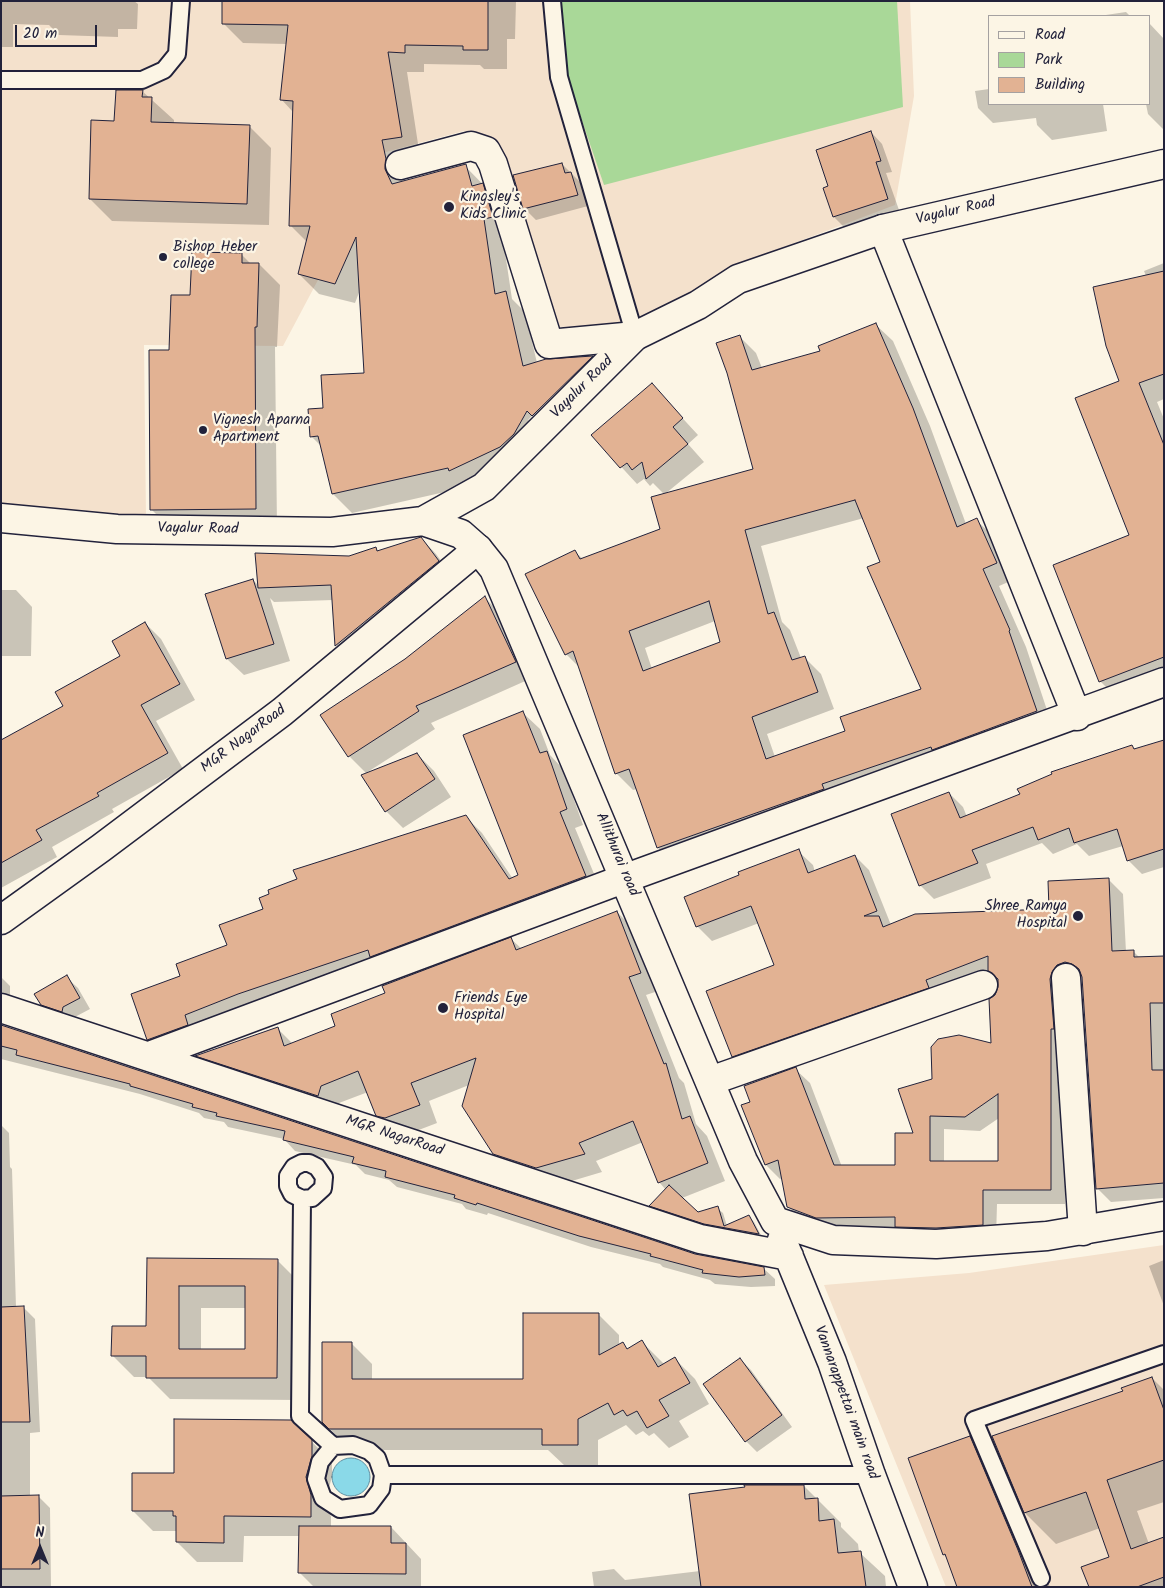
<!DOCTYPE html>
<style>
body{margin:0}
#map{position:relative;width:1165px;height:1588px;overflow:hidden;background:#fcf5e5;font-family:Kalam,sans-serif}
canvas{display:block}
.frame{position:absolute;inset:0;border:2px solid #22223b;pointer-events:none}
.legend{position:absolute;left:988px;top:15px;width:162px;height:90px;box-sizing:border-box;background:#fcf5e5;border:1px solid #a5a1a1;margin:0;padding:6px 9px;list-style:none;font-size:15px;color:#22223b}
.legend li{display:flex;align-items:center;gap:10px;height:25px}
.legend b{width:25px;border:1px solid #a5a1a1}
.north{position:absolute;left:15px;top:1523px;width:50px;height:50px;-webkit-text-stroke:4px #fcf5e5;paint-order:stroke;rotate:0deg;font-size:14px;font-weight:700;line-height:20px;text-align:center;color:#22223b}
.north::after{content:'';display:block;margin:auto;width:18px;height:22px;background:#22223b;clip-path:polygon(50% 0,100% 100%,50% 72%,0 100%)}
.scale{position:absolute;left:15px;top:25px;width:82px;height:22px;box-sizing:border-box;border:2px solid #22223b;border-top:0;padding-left:6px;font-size:15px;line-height:18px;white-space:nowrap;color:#22223b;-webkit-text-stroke:4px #fcf5e5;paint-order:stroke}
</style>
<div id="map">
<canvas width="1165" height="1588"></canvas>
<div class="frame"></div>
<ul class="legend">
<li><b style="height:6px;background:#fcf5e5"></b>Road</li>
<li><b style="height:14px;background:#a9d898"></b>Park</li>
<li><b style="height:14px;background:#e2b293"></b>Building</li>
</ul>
<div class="north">N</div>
<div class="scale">20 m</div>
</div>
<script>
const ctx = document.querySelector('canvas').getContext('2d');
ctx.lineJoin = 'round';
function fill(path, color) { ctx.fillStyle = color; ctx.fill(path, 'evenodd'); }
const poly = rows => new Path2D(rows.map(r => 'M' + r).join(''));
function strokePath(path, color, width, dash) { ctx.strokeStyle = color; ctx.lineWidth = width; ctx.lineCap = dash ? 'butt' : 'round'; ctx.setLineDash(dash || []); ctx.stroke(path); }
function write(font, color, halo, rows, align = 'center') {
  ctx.font = font + ' Kalam,sans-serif'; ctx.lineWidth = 4.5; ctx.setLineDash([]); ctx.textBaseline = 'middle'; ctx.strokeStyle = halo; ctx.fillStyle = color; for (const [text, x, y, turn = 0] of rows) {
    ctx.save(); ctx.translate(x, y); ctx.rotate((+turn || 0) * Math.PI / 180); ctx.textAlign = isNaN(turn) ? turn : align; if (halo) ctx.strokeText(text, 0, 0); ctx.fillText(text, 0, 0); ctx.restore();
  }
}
fill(poly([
 [1,1,910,1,914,96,895,205,731,267,654,319,622,326,557,327,490,142,464,131,334,166,328,248,318,280,283,346,144,345,146,519,1,507],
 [1164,1245,1164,1587,946,1587,824,1285,969,1273]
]), '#f4e1cc');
fill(poly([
 [561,1,897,1,903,107,604,185,567,77]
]), '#a9d898');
const water = poly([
 '332 1477a19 19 0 1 1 38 0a19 19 0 1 1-38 0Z'
]);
fill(water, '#8ad9e8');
strokePath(water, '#6090a3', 1);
fill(poly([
 [1,1,134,1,138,4,137,29,118,29,118,37,59,35,49,25,13,24,13,47,1,47],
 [224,1,516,1,515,39,507,39,507,69,484,69,480,65,424,64,424,72,407,72,420,157,401,160,405,182,465,166,502,204,503,239,512,299,525,312,537,363,546,360,593,357,612,376,467,487,352,513,333,494,322,447,311,436,324,409,366,374,360,290,355,303,319,294,299,274,307,242,290,225,293,112,281,99,287,44,243,43,224,24],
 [569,378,573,378,529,421,528,420],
 [1126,12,1130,16,1099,16],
 [1149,23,1164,39,1163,129,1148,114,1146,104,1149,104],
 [989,89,989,104,1103,104,1107,131,1052,140,1037,125,1036,118,993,123,978,108,975,91],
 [142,91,174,120,174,124,249,126,271,148,269,225,112,221,90,199],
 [871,132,882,144,892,172,886,173,899,210,845,228,834,217,830,187],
 [562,164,582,184,588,206,536,220,525,209,514,176],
 [242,255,251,264,259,264,280,285,277,347,275,347,277,529,172,530,151,509,170,351,192,296],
 [1164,263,1164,399,1157,402,1164,419,1164,682,1119,700,1100,681,1131,536,1121,382,1146,276,1144,271],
 [876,325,893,341,930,426,966,524,976,520,993,536,1013,580,999,586,1026,647,1053,728,675,864,658,848,637,789,633,790,616,773,580,668,566,654,575,552,583,559,662,530,664,494,653,483,650,486,644,479,637,484,592,435,652,385,698,435,688,444,704,462,665,494,755,470,740,337,756,353,762,368,822,352],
 [864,518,881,562,923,689,847,732,775,757,767,734,834,709,821,674,804,657,801,658,790,630,782,622,761,546],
 [715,621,721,643,652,669,645,648],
 [421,538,436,554,453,577,351,660,336,645,333,600,274,602,270,598,290,661,244,675,227,659,207,595,253,580,259,586,376,548,379,552],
 [1,590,16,590,32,607,31,656,1,656],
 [485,598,502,615,532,678,431,723,435,729,366,773,349,756,406,660],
 [145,623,161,639,195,700,156,721,183,769,112,809,114,812,52,847,57,857,1,888,1,741,64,707,122,656],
 [523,713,540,729,550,755,563,769,583,825,575,828,602,893,165,1056,148,1039,182,977,228,946,265,910,466,817,482,833,513,879,519,875],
 [1164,742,1164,867,1142,874,1128,860,1123,846,1089,856,1077,844,1053,854,1042,843,986,864,991,878,934,899,920,885,949,793,963,807,967,817,1132,746,1136,750],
 [417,754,434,771,451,797,403,828,386,811,362,776],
 [798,851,813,865,815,872,855,856,869,870,891,925,1051,910,1109,880,1123,894,1126,952,1134,952,1140,958,1164,957,1164,1198,1111,1202,1097,1188,1083,977,1079,976,1065,1043,1065,1204,997,1204,996,1239,831,1232,802,1221,788,1206,782,1178,780,1179,766,1165,743,1106,752,1103,795,1069,810,1083,842,1167,896,1167,914,1134,934,1080,992,1044,996,996,1000,988,999,979,993,974,748,1070,733,1056,776,965,759,923,712,941,698,927,686,898],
 [999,1118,999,1162,944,1162,944,1129,980,1131],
 [617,912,635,930,658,991,646,995,679,1078,684,1083,696,1124,707,1136,725,1181,682,1198,698,1213,717,1208,723,1213,727,1226,749,1216,754,1222,763,1239,710,1229,656,1211,651,1206,666,1190,659,1182,643,1142,596,1161,602,1172,555,1186,512,1172,494,1153,469,1085,429,1101,437,1123,403,1136,396,1133,377,1115,368,1092,339,1103,336,1114,214,1073,197,1056,278,1029,293,1044,337,1026,386,994,511,939,522,949],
 [1,977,10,986,10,994,1,1007],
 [66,977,78,988,90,1009,73,1018,53,1015,42,1004],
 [1,1024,695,1255,763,1268,775,1279,775,1286,751,1287,715,1284,710,1280,663,1267,660,1264,591,1247,488,1213,487,1215,466,1209,462,1204,397,1187,389,1180,365,1174,356,1165,295,1151,284,1139,228,1127,224,1122,204,1118,199,1113,140,1094,1,1059],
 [1,1125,9,1133,10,1167,12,1169,16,1308,24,1308,35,1319,40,1432,30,1433,30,1497,39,1497,50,1508,51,1587,1,1587],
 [148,1259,277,1260,299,1282,299,1400,170,1399,148,1377,134,1377,112,1355,148,1327],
 [201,1308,246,1308,246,1351,201,1351],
 [1164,1260,1164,1306,1149,1266],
 [598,1314,619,1335,619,1345,622,1344,628,1350,642,1342,664,1364,674,1358,695,1379,709,1404,679,1421,689,1437,669,1448,654,1433,649,1436,643,1431,636,1435,626,1425,598,1440,598,1465,564,1465,548,1450,351,1450,323,1422,351,1343,372,1364,372,1381,524,1381],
 [740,1359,751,1370,792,1427,757,1452,746,1441],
 [1152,1378,1164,1390,1164,1502,1137,1511,1149,1544,1164,1539,1164,1587,1090,1587,1111,1557,1100,1528,1056,1544,1025,1513,993,1437,1124,1392],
 [969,1437,1000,1468,1050,1587,959,1587,948,1559,944,1555,910,1459],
 [311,1441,332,1462,332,1477,326,1498,331,1517,331,1527,391,1527,421,1559,421,1587,314,1587,300,1573,300,1536,244,1536,243,1562,197,1562,177,1542,177,1531,153,1531,133,1511,175,1474],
 [804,1486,841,1523,841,1527,858,1544,859,1552,885,1576,886,1587,594,1587,592,1572,614,1569,625,1580,700,1571]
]), '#0003');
const building = poly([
 [222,1,488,1,488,50,463,50,463,46,405,45,405,53,388,52,402,137,382,140,386,159,385,169,392,184,466,164,472,186,483,183,493,217,484,219,495,294,506,291,523,366,546,359,593,356,532,416,527,411,514,434,500,447,449,471,448,468,332,494,318,436,310,437,308,409,323,408,321,375,364,373,356,237,335,284,298,274,310,226,289,226,293,101,280,100,288,25,222,24,222,1],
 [116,90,143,90,142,97,152,97,151,122,250,125,247,204,89,199,91,120,114,121,116,90],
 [871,131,881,161,876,162,888,199,833,217,823,188,828,186,816,150,871,131],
 [562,163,565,173,571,172,578,195,523,209,513,175,562,163],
 [192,252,242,253,242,263,259,263,257,327,255,327,256,509,150,510,149,350,169,350,171,295,190,295,192,252],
 [1164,271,1164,374,1139,383,1164,445,1164,657,1099,682,1053,565,1129,535,1075,398,1119,381,1106,346,1093,287,1164,271],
 [876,323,913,408,957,527,977,518,997,563,983,569,1010,630,1009,631,1037,711,932,750,931,747,822,784,824,789,657,848,629,769,615,774,573,651,565,655,525,574,575,550,580,559,660,529,651,497,753,469,727,373,716,343,740,335,752,370,820,351,818,346,876,323],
 [855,500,880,562,867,567,921,689,840,717,845,731,766,759,752,717,818,692,805,656,792,660,774,612,768,614,745,530,855,500],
 [709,601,720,642,643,671,629,631,709,601],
 [652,383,683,418,673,427,688,444,646,479,642,462,632,470,627,463,620,468,591,435,652,383],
 [421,537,439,561,335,646,331,585,258,588,255,553,349,556,376,547,377,551,421,537],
 [253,579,274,644,226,659,205,594,253,579],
 [485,596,516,662,416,706,419,711,348,757,320,715,405,659,485,596],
 [145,622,180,684,141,705,168,753,97,793,99,796,36,830,42,840,1,863,1,740,63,706,55,692,120,656,112,641,145,622],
 [523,711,540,753,547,751,567,809,560,812,586,876,370,957,368,950,238,994,185,1015,188,1025,147,1040,131,994,180,976,176,964,227,945,219,925,263,909,259,898,269,894,268,890,297,879,293,870,466,815,509,879,518,875,463,735,523,711],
 [1164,740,1164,849,1127,861,1117,829,1074,843,1069,828,1038,840,1033,827,972,850,978,863,919,886,891,814,949,792,960,818,1020,794,1017,789,1052,774,1051,772,1132,745,1134,749,1164,740],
 [417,753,435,779,385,812,361,775,417,753],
 [799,849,808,873,855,855,877,911,864,916,879,916,883,927,915,914,1049,909,1048,881,1109,878,1112,951,1134,950,1134,957,1164,956,1164,1003,1150,1003,1152,1070,1164,1070,1164,1183,1096,1189,1082,977,1079,969,1072,964,1065,962,1057,965,1052,972,1050,979,1054,1029,1051,1029,1051,1190,983,1190,983,1225,936,1228,895,1227,895,1217,816,1218,787,1207,778,1160,765,1165,741,1105,750,1102,744,1086,796,1067,834,1165,895,1165,895,1133,913,1133,898,1089,932,1079,931,1047,938,1039,959,1035,991,1043,989,999,995,995,998,987,998,979,988,971,988,956,926,980,929,988,732,1057,706,991,774,965,751,906,696,927,684,897,739,875,738,872,799,849],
 [998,1094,998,1161,930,1161,930,1116,965,1117,998,1094],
 [617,911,641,973,629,977,664,1064,666,1063,682,1119,690,1116,708,1163,658,1183,633,1121,579,1143,585,1154,536,1168,493,1154,462,1106,476,1058,411,1083,420,1105,385,1118,376,1116,358,1071,321,1086,318,1096,195,1056,278,1027,284,1046,335,1026,331,1014,385,993,382,986,511,937,516,950,617,911],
 [67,975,80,998,63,1007,62,1012,41,1005,34,994,67,975],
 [1,1025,695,1254,764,1267,765,1275,739,1277,702,1273,703,1270,650,1256,651,1254,579,1236,477,1203,476,1205,454,1198,455,1195,385,1177,386,1171,352,1163,354,1157,283,1140,285,1131,216,1116,217,1113,192,1107,193,1104,130,1086,130,1084,16,1055,17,1050,1,1046,1,1025],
 [669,1185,698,1212,718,1206,724,1226,749,1215,759,1234,704,1224,649,1206,669,1185],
 [147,1258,278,1259,277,1378,146,1378,146,1356,111,1356,112,1326,146,1326,147,1258],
 [179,1286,245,1286,245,1349,179,1349,179,1286],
 [24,1306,30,1422,1,1422,1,1307,24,1306],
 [523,1313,599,1313,599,1355,623,1342,627,1349,642,1340,658,1367,675,1357,690,1383,659,1400,669,1416,647,1428,637,1411,627,1416,623,1410,614,1415,608,1403,578,1419,578,1445,542,1445,542,1429,329,1429,322,1422,322,1342,352,1342,352,1379,523,1379,523,1313],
 [740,1358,782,1415,745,1442,703,1384,740,1358],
 [1152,1377,1164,1410,1164,1460,1107,1480,1131,1549,1164,1537,1164,1577,1137,1587,1089,1587,1081,1567,1109,1557,1086,1492,1024,1513,992,1436,1123,1391,1121,1388,1152,1377],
 [174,1419,291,1420,312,1440,312,1456,306,1477,311,1495,311,1517,224,1516,224,1543,176,1542,176,1516,173,1516,173,1511,132,1511,132,1473,174,1473,174,1419],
 [970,1436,1018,1550,1032,1587,957,1587,945,1554,943,1555,908,1458,970,1436],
 [744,1485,804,1485,805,1499,818,1498,819,1521,834,1519,838,1553,861,1551,866,1587,701,1587,689,1494,745,1487,744,1485],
 [39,1495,40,1569,1,1569,1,1496,39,1495],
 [299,1526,391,1526,391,1543,406,1543,406,1574,298,1573,299,1526]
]);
fill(building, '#e2b293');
strokePath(building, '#22223b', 1);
const lane = poly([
 [552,1,559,77,635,336],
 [1,80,142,80,164,70,177,54,181,1],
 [302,1199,312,1198,323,1188,324,1177,317,1167,309,1163,302,1163,294,1167,288,1176,288,1186,292,1194,302,1199,300,1416,333,1446],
 [383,1475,377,1458,369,1451,353,1445,333,1446,320,1462,316,1479,323,1498,340,1509,369,1505,381,1489,383,1475,871,1475],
 [1041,1578,974,1420,1164,1354]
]);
const street = poly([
 [400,165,471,146,486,151,493,164,549,344,635,336],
 [883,229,1077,716],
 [1,920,101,848,282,712,478,549],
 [1066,978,1083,1231],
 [1,1008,700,1239,789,1256],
 [149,1056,626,878,1164,682],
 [710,1081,983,985],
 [782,1240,832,1362,871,1475,913,1587]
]);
const secondary = poly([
 [1,518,117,529,332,532,423,521,484,487,635,336,698,305,738,279,883,229,1164,164],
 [423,521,461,534,478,549,494,569,743,1161,775,1221,833,1240,936,1244,1047,1236,1164,1216]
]);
strokePath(lane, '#22223b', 20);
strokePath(street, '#22223b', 31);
strokePath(secondary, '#22223b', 31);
strokePath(lane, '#fcf5e5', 16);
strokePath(street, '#fcf5e5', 28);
strokePath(secondary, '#fcf5e5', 28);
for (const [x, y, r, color] of [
 [449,207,6,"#22223b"],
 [163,257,5,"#22223b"],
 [203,430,5,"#22223b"],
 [1078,916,6,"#22223b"],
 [443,1008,6,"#22223b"]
]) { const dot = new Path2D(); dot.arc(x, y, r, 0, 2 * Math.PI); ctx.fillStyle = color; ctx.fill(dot); strokePath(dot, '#fcf5e5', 2); }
write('15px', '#22223b', '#fcf5e5', [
 ["Kingsley's",460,198],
 ["Kids Clinic",460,215],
 ["Bishop Heber",173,248],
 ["college",173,265],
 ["Vignesh Aparna",213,421],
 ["Apartment",213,438],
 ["Shree Ramya",1067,907,"right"],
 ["Hospital",1067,924,"right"],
 ["Friends Eye",454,999],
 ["Hospital",454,1016]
], 'left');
write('15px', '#22223b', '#fcf5e5', [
 ["Vayalur Road",956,212,-13],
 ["Vayalur Road",583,388,-45],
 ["Vayalur Road",198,530,1],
 ["MGR NagarRoad",244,740,-37],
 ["Allithurai road",616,855,67],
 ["MGR NagarRoad",394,1137,18],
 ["Vannarappettai main road",845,1403,70]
]);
</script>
